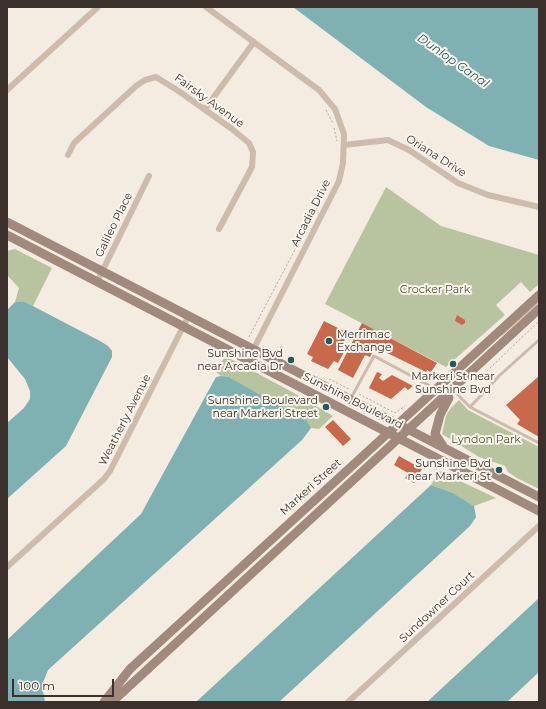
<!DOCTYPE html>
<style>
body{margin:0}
#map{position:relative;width:546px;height:709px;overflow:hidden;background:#f4ebe1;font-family:Montserrat,sans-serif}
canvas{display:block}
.frame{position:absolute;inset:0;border:8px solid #3b302b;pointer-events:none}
.scale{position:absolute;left:12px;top:679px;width:102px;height:18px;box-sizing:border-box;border:2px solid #3b302b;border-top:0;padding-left:5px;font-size:12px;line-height:14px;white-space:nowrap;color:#3b302b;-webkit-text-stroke:3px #fbf5ee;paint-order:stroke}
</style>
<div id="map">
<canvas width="546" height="709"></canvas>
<div class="frame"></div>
<div class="scale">100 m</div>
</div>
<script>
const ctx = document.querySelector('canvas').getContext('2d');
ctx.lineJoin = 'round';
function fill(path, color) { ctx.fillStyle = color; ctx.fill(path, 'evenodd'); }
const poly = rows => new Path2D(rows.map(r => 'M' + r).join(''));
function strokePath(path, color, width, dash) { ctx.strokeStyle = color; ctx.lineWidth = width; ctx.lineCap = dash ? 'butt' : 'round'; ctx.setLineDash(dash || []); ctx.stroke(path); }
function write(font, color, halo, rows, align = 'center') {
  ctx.font = font + ' Montserrat,sans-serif'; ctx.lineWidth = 4; ctx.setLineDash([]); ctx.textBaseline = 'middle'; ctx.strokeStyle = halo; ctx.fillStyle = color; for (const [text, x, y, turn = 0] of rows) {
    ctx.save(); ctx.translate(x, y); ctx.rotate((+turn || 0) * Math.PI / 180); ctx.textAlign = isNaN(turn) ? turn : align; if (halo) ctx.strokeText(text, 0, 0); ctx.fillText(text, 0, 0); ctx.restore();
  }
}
fill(poly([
 [386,187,441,226,539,255,539,284,530,292,521,282,496,305,505,315,446,367,325,304],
 [15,249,52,268,33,306,25,302,15,302,19,288,7,275,7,251],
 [225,356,294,393,333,416,319,429,311,428,307,421,229,377,221,376,216,372],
 [459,400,468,410,539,447,539,489,517,478,508,472,505,466,479,457,442,434,446,416,450,409],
 [439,471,496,498,474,506,453,493,431,485]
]), '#b8c4a0');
fill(poly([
 [293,7,539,7,539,160,489,146,426,107],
 [15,302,25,302,100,341,108,346,112,351,112,357,66,446,7,499,7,423,24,408,30,399,30,391,25,379,7,357,7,310],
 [221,376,229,377,307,421,311,428,302,440,48,670,42,685,45,702,7,702,7,640,141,514,216,377],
 [431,485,453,493,474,506,476,517,470,526,279,702,196,702],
 [539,598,539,672,507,702,427,702]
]), '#7fb0b2');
fill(poly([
 [457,315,465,320,465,323,462,325,455,321],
 [324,321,348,333,340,350,344,352,338,363,334,361,328,369,311,361,313,357,307,354],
 [362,323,437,363,431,372,427,370,426,372,375,347,370,357,365,355,353,378,338,370],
 [377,372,382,374,379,378,383,381,392,375,413,386,408,390,405,387,391,399,369,388],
 [539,376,539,437,517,424,520,420,506,405],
 [333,420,351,439,343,446,325,427],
 [399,456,422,469,414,483,405,478,408,473,394,465]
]), '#c8694b');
strokePath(poly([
 [326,110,333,123],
 [334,128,337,141],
 [249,337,319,204],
 [329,379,349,389],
 [464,393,539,321],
 [359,394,395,413,405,406]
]), '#b9a596', 1, [2, 2]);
strokePath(poly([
 [502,334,539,301],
 [453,390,470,407,539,443],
 [351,398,374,356,434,388],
 [470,407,500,375,539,340]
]), '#cdbbac', 3);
strokePath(poly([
 [206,7,319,90,335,109,344,134,343,163,339,181,248,360],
 [7,90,98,7],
 [205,109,254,42],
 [344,145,388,140,409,150,458,183,488,195,539,207],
 [68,155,74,143,136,86,145,80,156,77,180,92,232,129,249,143,253,152,252,167,219,229],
 [97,282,149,176],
 [7,567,104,479,110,471,189,315],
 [348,702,539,526]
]), '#cdbbac', 6);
strokePath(poly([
 [7,222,539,497],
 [7,235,539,511],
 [443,446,435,434,440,415,449,398],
 [104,702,130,669,539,295],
 [112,702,539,309]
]), '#a18a7d', 9);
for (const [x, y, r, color] of [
 [329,341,4,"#1f5a5e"],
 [291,360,4,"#1f5a5e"],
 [453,364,4,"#1f5a5e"],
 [326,407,4,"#1f5a5e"],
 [499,470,4,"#1f5a5e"]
]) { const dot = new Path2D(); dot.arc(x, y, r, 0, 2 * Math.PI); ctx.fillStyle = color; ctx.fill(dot); strokePath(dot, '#fbf5ee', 1.5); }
write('11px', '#3b302b', '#fbf5ee', [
 ["Fairsky Avenue",209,101,36],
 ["Oriana Drive",436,156,32],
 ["Arcadia Drive",311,213,-63],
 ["Galileo Place",114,225,-64],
 ["Sunshine Boulevard",353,401,27],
 ["Weatherly Avenue",125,420,-63],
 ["Markeri Street",311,487,-42],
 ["Sundowner Court",437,607,-43]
]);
write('11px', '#4a5a2e', '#fbf5ee', [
 ["Crocker Park",435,290],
 ["Lyndon Park",486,440]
]);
write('11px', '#3b302b', '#fbf5ee', [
 ["Merrimac",337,335,"left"],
 ["Exchange",337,348,"left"],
 ["Sunshine Bvd",283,354],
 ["near Arcadia Dr",283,367],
 ["Markeri St near",453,377,"center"],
 ["Sunshine Bvd",453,390,"center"],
 ["Sunshine Boulevard",318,401],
 ["near Markeri Street",318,414],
 ["Sunshine Bvd",491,464],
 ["near Markeri St",491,477]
], 'right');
write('italic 12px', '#1f5a5e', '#fbf5ee', [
 ["Dunlop Canal",453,61,35]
]);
</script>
